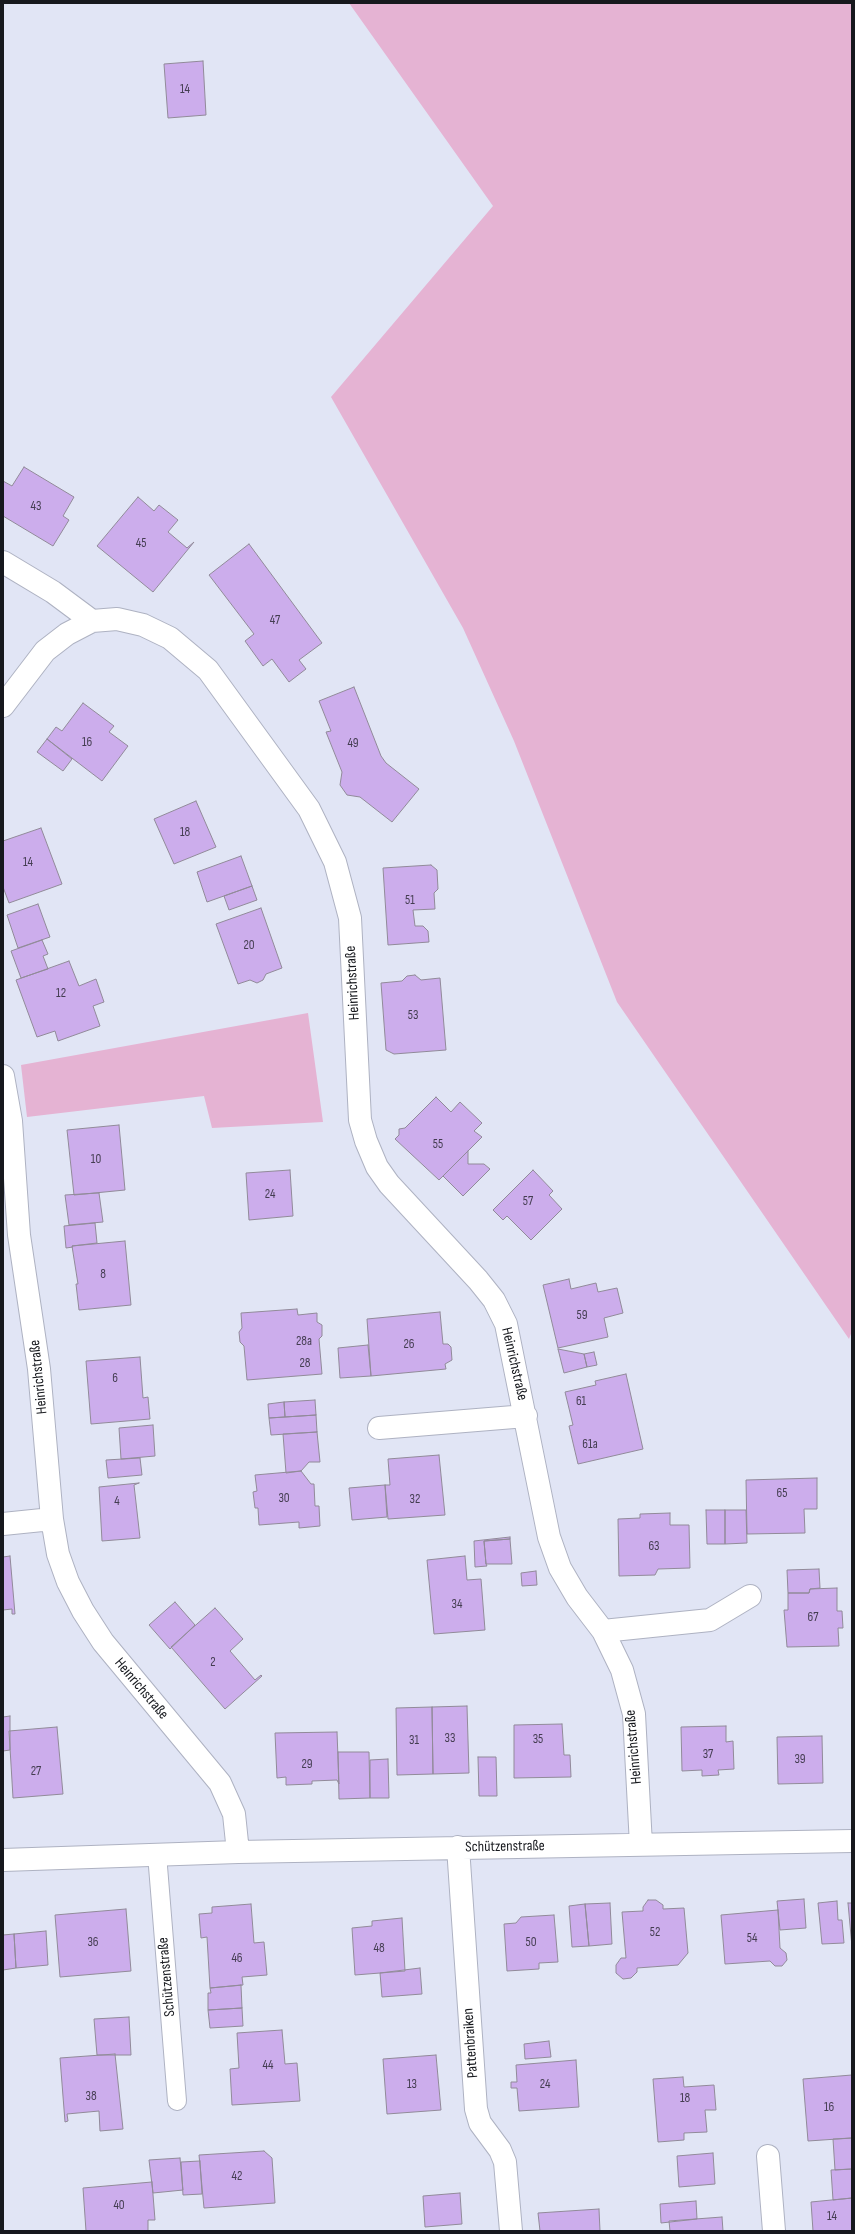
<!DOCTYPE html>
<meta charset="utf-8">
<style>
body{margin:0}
#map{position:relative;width:855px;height:2234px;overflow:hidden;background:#e1e5f5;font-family:"Sofia Sans Condensed",sans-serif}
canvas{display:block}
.frame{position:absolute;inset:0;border:4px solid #16181d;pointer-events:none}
</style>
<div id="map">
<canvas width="855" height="2234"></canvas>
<div class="frame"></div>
</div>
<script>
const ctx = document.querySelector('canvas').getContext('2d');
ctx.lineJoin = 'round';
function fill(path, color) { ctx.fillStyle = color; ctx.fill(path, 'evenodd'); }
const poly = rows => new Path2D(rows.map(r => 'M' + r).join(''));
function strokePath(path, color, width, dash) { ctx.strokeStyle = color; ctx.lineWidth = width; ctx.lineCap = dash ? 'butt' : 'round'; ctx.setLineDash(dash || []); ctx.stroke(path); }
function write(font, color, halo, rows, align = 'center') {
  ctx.font = font + ' "Sofia Sans Condensed",sans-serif'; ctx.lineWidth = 3; ctx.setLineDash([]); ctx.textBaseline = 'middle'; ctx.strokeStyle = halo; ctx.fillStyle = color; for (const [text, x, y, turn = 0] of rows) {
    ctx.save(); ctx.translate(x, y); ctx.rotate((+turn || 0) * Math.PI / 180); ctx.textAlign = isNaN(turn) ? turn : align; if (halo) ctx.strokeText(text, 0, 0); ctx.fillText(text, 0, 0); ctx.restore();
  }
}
fill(poly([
 [349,3,852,3,852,1331,849,1339,617,1002,514,741,463,628,331,397,493,206],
 [308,1013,323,1122,212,1128,204,1096,27,1117,21,1065]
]), '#e5b3d3');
const building = poly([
 [203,61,206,115,168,118,164,64,203,61],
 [24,467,74,497,63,516,69,520,53,546,3,516,3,481,12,486,24,467],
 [138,497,154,511,159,505,178,520,168,532,187,548,194,542,153,592,97,546,138,497],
 [249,544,322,643,299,660,306,669,289,682,272,659,263,666,245,641,254,634,209,575,249,544],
 [354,687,381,756,386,763,419,789,392,822,360,797,347,795,340,785,342,772,326,732,331,731,319,701,354,687],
 [83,703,114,726,109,732,128,746,102,781,47,739,56,727,62,731,83,703],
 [47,739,72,759,63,771,37,752,47,739],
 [196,801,216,847,174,864,154,819,196,801],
 [41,828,62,884,9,903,3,887,3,841,41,828],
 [241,856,252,886,207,902,197,872,241,856],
 [431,865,437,870,438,889,434,893,435,909,413,910,415,926,423,926,428,931,429,942,388,945,383,868,431,865],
 [252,886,257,900,229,910,224,896,252,886],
 [38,904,50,937,18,948,7,915,38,904],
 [261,908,282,968,266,974,263,980,257,983,250,980,238,984,216,924,261,908],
 [42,940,48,954,43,956,48,969,21,978,11,951,42,940],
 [69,961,79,986,96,979,104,1002,93,1006,100,1026,58,1041,55,1031,37,1037,16,980,69,961],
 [415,975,421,980,440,978,446,1050,394,1054,386,1050,381,983,402,981,407,976,415,975],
 [436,1097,451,1112,460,1102,482,1123,474,1131,482,1137,439,1180,395,1139,399,1135,399,1129,405,1128,436,1097],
 [119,1125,125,1190,74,1195,67,1130,119,1125],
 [468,1151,468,1164,484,1164,490,1169,463,1196,443,1176,468,1151],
 [290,1170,293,1216,249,1220,246,1173,290,1170],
 [533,1170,553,1191,549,1195,562,1209,531,1240,507,1216,503,1220,493,1210,533,1170],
 [99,1193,103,1222,69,1225,65,1195,99,1193],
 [95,1223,97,1243,72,1246,73,1247,66,1248,64,1226,95,1223],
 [125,1241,131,1305,79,1310,76,1284,78,1284,72,1246,125,1241],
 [569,1279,571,1289,596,1283,598,1292,617,1288,623,1313,604,1318,608,1337,558,1348,543,1285,569,1279],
 [297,1309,298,1315,317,1313,317,1322,322,1325,322,1336,319,1339,322,1374,247,1380,244,1346,240,1342,239,1332,242,1328,241,1313,297,1309],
 [440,1312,443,1344,448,1344,451,1347,452,1360,445,1364,446,1369,371,1376,367,1319,440,1312],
 [368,1345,371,1376,340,1378,338,1348,368,1345],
 [558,1349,584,1354,587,1367,564,1373,558,1349],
 [594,1352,597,1365,587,1367,584,1354,594,1352],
 [140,1357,143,1398,148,1397,150,1419,91,1424,86,1361,140,1357],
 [626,1374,643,1449,578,1464,569,1426,573,1425,565,1392,596,1385,595,1381,626,1374],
 [315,1400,316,1415,285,1417,284,1402,315,1400],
 [284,1402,285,1417,269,1418,268,1404,284,1402],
 [316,1415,317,1432,271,1435,269,1418,316,1415],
 [153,1425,155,1456,121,1459,119,1428,153,1425],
 [317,1432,320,1462,309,1462,301,1471,286,1473,283,1434,317,1432],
 [439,1455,445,1515,388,1519,385,1485,390,1485,388,1459,439,1455],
 [140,1458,142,1475,108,1478,106,1460,140,1458],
 [301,1471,311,1484,314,1484,315,1506,319,1506,320,1526,299,1528,299,1522,259,1525,258,1508,255,1508,253,1492,257,1491,255,1475,301,1471],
 [817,1478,817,1509,804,1509,805,1533,747,1534,746,1480,817,1478],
 [139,1483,134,1485,140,1538,102,1541,99,1487,139,1483],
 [385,1485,387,1517,352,1520,349,1488,385,1485],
 [706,1510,725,1510,725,1544,707,1544,706,1510],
 [725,1510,746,1510,747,1543,725,1544,725,1510],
 [670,1513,670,1525,689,1525,690,1568,658,1569,655,1575,619,1576,618,1519,640,1518,640,1514,670,1513],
 [510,1537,510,1539,484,1541,486,1564,487,1566,475,1567,474,1541,510,1537],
 [510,1539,512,1564,486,1564,484,1541,510,1539],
 [10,1556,15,1614,12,1614,12,1609,3,1610,3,1557,10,1556],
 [465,1556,467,1580,481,1579,485,1630,434,1634,427,1560,465,1556],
 [819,1569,820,1588,810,1589,809,1593,788,1593,787,1570,819,1569],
 [536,1571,537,1585,522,1586,521,1573,536,1571],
 [837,1588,837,1611,842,1611,843,1628,838,1628,839,1646,787,1647,784,1610,788,1610,788,1593,809,1593,810,1589,837,1588],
 [175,1602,195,1625,170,1649,149,1625,175,1602],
 [215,1608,243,1639,230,1651,255,1680,261,1675,262,1676,225,1709,171,1647,215,1608],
 [467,1706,469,1773,433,1774,432,1707,467,1706],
 [432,1707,433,1774,397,1775,396,1708,432,1707],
 [10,1716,10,1750,3,1751,3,1717,10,1716],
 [562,1724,564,1755,570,1755,571,1777,514,1778,514,1725,562,1724],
 [726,1726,726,1742,733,1741,734,1769,718,1770,719,1775,702,1776,702,1770,682,1771,681,1727,726,1726],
 [57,1727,63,1794,13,1798,9,1731,57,1727],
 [337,1732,339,1784,337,1780,312,1781,312,1784,286,1785,286,1777,277,1778,275,1733,337,1732],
 [822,1736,823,1783,778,1784,777,1737,822,1736],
 [338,1752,369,1752,370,1798,339,1799,338,1752],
 [478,1757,496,1757,497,1796,479,1796,478,1757],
 [388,1759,389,1798,370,1798,370,1760,388,1759],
 [804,1899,806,1928,780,1930,777,1901,804,1899],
 [648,1900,656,1900,663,1905,663,1909,684,1908,688,1953,678,1965,637,1968,637,1972,631,1978,623,1979,616,1973,616,1965,621,1958,626,1958,622,1912,643,1911,643,1907,648,1900],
 [837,1901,838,1920,842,1920,844,1943,822,1944,818,1903,837,1901],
 [610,1903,612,1944,589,1946,585,1904,610,1903],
 [848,1903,852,1903,852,1947,848,1903],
 [251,1904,254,1943,264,1942,267,1975,242,1977,243,1985,210,1988,207,1937,201,1938,199,1914,212,1913,212,1907,251,1904],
 [585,1904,589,1946,572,1947,569,1906,585,1904],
 [126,1909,131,1971,60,1977,55,1915,126,1909],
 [778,1910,780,1948,786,1953,787,1960,782,1966,775,1966,770,1961,725,1964,721,1915,778,1910],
 [554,1915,558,1962,539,1963,539,1969,507,1971,504,1924,516,1923,521,1917,554,1915],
 [402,1918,405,1971,355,1975,352,1928,372,1926,372,1921,402,1918],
 [46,1931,48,1965,16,1968,14,1934,46,1931],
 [14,1934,16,1968,3,1970,3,1935,14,1934],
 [420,1968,422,1994,382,1997,380,1973,420,1968],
 [241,1985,242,2008,208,2010,208,1993,211,1993,210,1988,241,1985],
 [242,2008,243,2026,210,2028,208,2010,242,2008],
 [129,2017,131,2055,97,2055,94,2019,129,2017],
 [282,2030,285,2064,297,2063,300,2101,232,2105,230,2069,239,2068,237,2033,282,2030],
 [549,2041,551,2057,525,2059,524,2044,549,2041],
 [115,2054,123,2129,100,2131,99,2111,67,2114,68,2121,65,2122,60,2058,115,2054],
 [436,2055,441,2110,387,2114,383,2059,436,2055],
 [576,2060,579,2107,519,2111,517,2088,511,2088,511,2082,517,2082,516,2065,576,2060],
 [852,2075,852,2138,808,2141,803,2079,852,2075],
 [683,2077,684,2087,714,2085,716,2110,705,2110,707,2132,684,2133,684,2140,658,2142,653,2079,683,2077],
 [852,2138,852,2169,835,2170,833,2139,852,2138],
 [264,2151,272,2158,275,2203,204,2208,199,2155,264,2151],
 [713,2153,715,2184,679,2187,677,2156,713,2153],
 [180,2158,183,2190,153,2193,149,2160,180,2158],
 [200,2161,202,2194,183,2195,181,2162,200,2161],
 [852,2169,852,2198,833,2200,831,2170,852,2169],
 [152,2182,155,2220,148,2220,148,2231,86,2231,83,2188,152,2182],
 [460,2193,462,2224,425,2227,423,2196,460,2193],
 [852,2198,852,2231,813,2231,811,2202,852,2198],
 [696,2201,697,2219,661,2223,660,2204,696,2201],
 [599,2209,600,2231,540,2231,538,2213,599,2209],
 [722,2217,723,2231,670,2231,669,2221,722,2217]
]);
fill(building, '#ccadec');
strokePath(building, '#918a99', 1);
const service = poly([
 [157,1854,177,2101]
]);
const minor = poly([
 [3,562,53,592,92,621],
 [3,706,45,651,67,634,92,621,117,619,143,625,170,638,208,670,309,809,335,862,350,918,360,1120,366,1141,377,1167,389,1184,478,1280,494,1300,506,1324,549,1537,560,1568,577,1597,603,1631,622,1670,634,1714,641,1845],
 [3,1076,11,1121,19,1235,39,1369,52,1519,58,1554,68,1582,83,1611,103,1642,220,1783,234,1814,238,1852],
 [379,1428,526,1416],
 [3,1524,52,1519],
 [603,1631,710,1620,750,1596],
 [458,1847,476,2109,480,2123,500,2150,505,2162,511,2231],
 [3,1860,238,1852,852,1841],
 [768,2156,774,2231]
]);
strokePath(service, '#aeb2c2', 20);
strokePath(minor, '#aeb2c2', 24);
strokePath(service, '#fff', 18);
strokePath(minor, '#fff', 22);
write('13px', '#443d51', null, [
 ["14",185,90],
 ["43",36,507],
 ["45",141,544],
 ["47",275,621],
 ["16",87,743],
 ["49",353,744],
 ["18",185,833],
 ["14",28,863],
 ["51",410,901],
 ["20",249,946],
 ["12",61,994],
 ["53",413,1016],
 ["55",438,1145],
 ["10",96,1160],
 ["24",270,1195],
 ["57",528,1202],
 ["8",103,1275],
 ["59",582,1316],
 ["28a",304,1342],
 ["26",409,1345],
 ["28",305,1364],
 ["6",115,1379],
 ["61",581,1402],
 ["61a",590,1445],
 ["65",782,1494],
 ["30",284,1499],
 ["32",415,1500],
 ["4",117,1502],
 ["63",654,1547],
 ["34",457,1605],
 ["67",813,1618],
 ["2",213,1663],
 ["33",450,1739],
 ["35",538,1740],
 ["31",414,1741],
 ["37",708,1755],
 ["39",800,1760],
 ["29",307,1765],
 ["27",36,1772],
 ["52",655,1933],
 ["54",752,1939],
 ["36",93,1943],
 ["50",531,1943],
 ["48",379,1949],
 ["46",237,1959],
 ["44",268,2066],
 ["13",412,2085],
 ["24",545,2085],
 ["38",91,2097],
 ["18",685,2099],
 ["16",829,2108],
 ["42",237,2177],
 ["40",119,2206],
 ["14",832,2217]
]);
write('15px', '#16181d', '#fff', [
 ["Heinrichstraße",353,983,-93],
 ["Heinrichstraße",514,1364,77],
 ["Heinrichstraße",39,1377,-96],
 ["Heinrichstraße",141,1689,50],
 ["Heinrichstraße",634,1747,-95],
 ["Schützenstraße",505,1847,-1],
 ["Schützenstraße",167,1977,-95],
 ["Pattenbraiken",471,2043,-94]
]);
</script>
